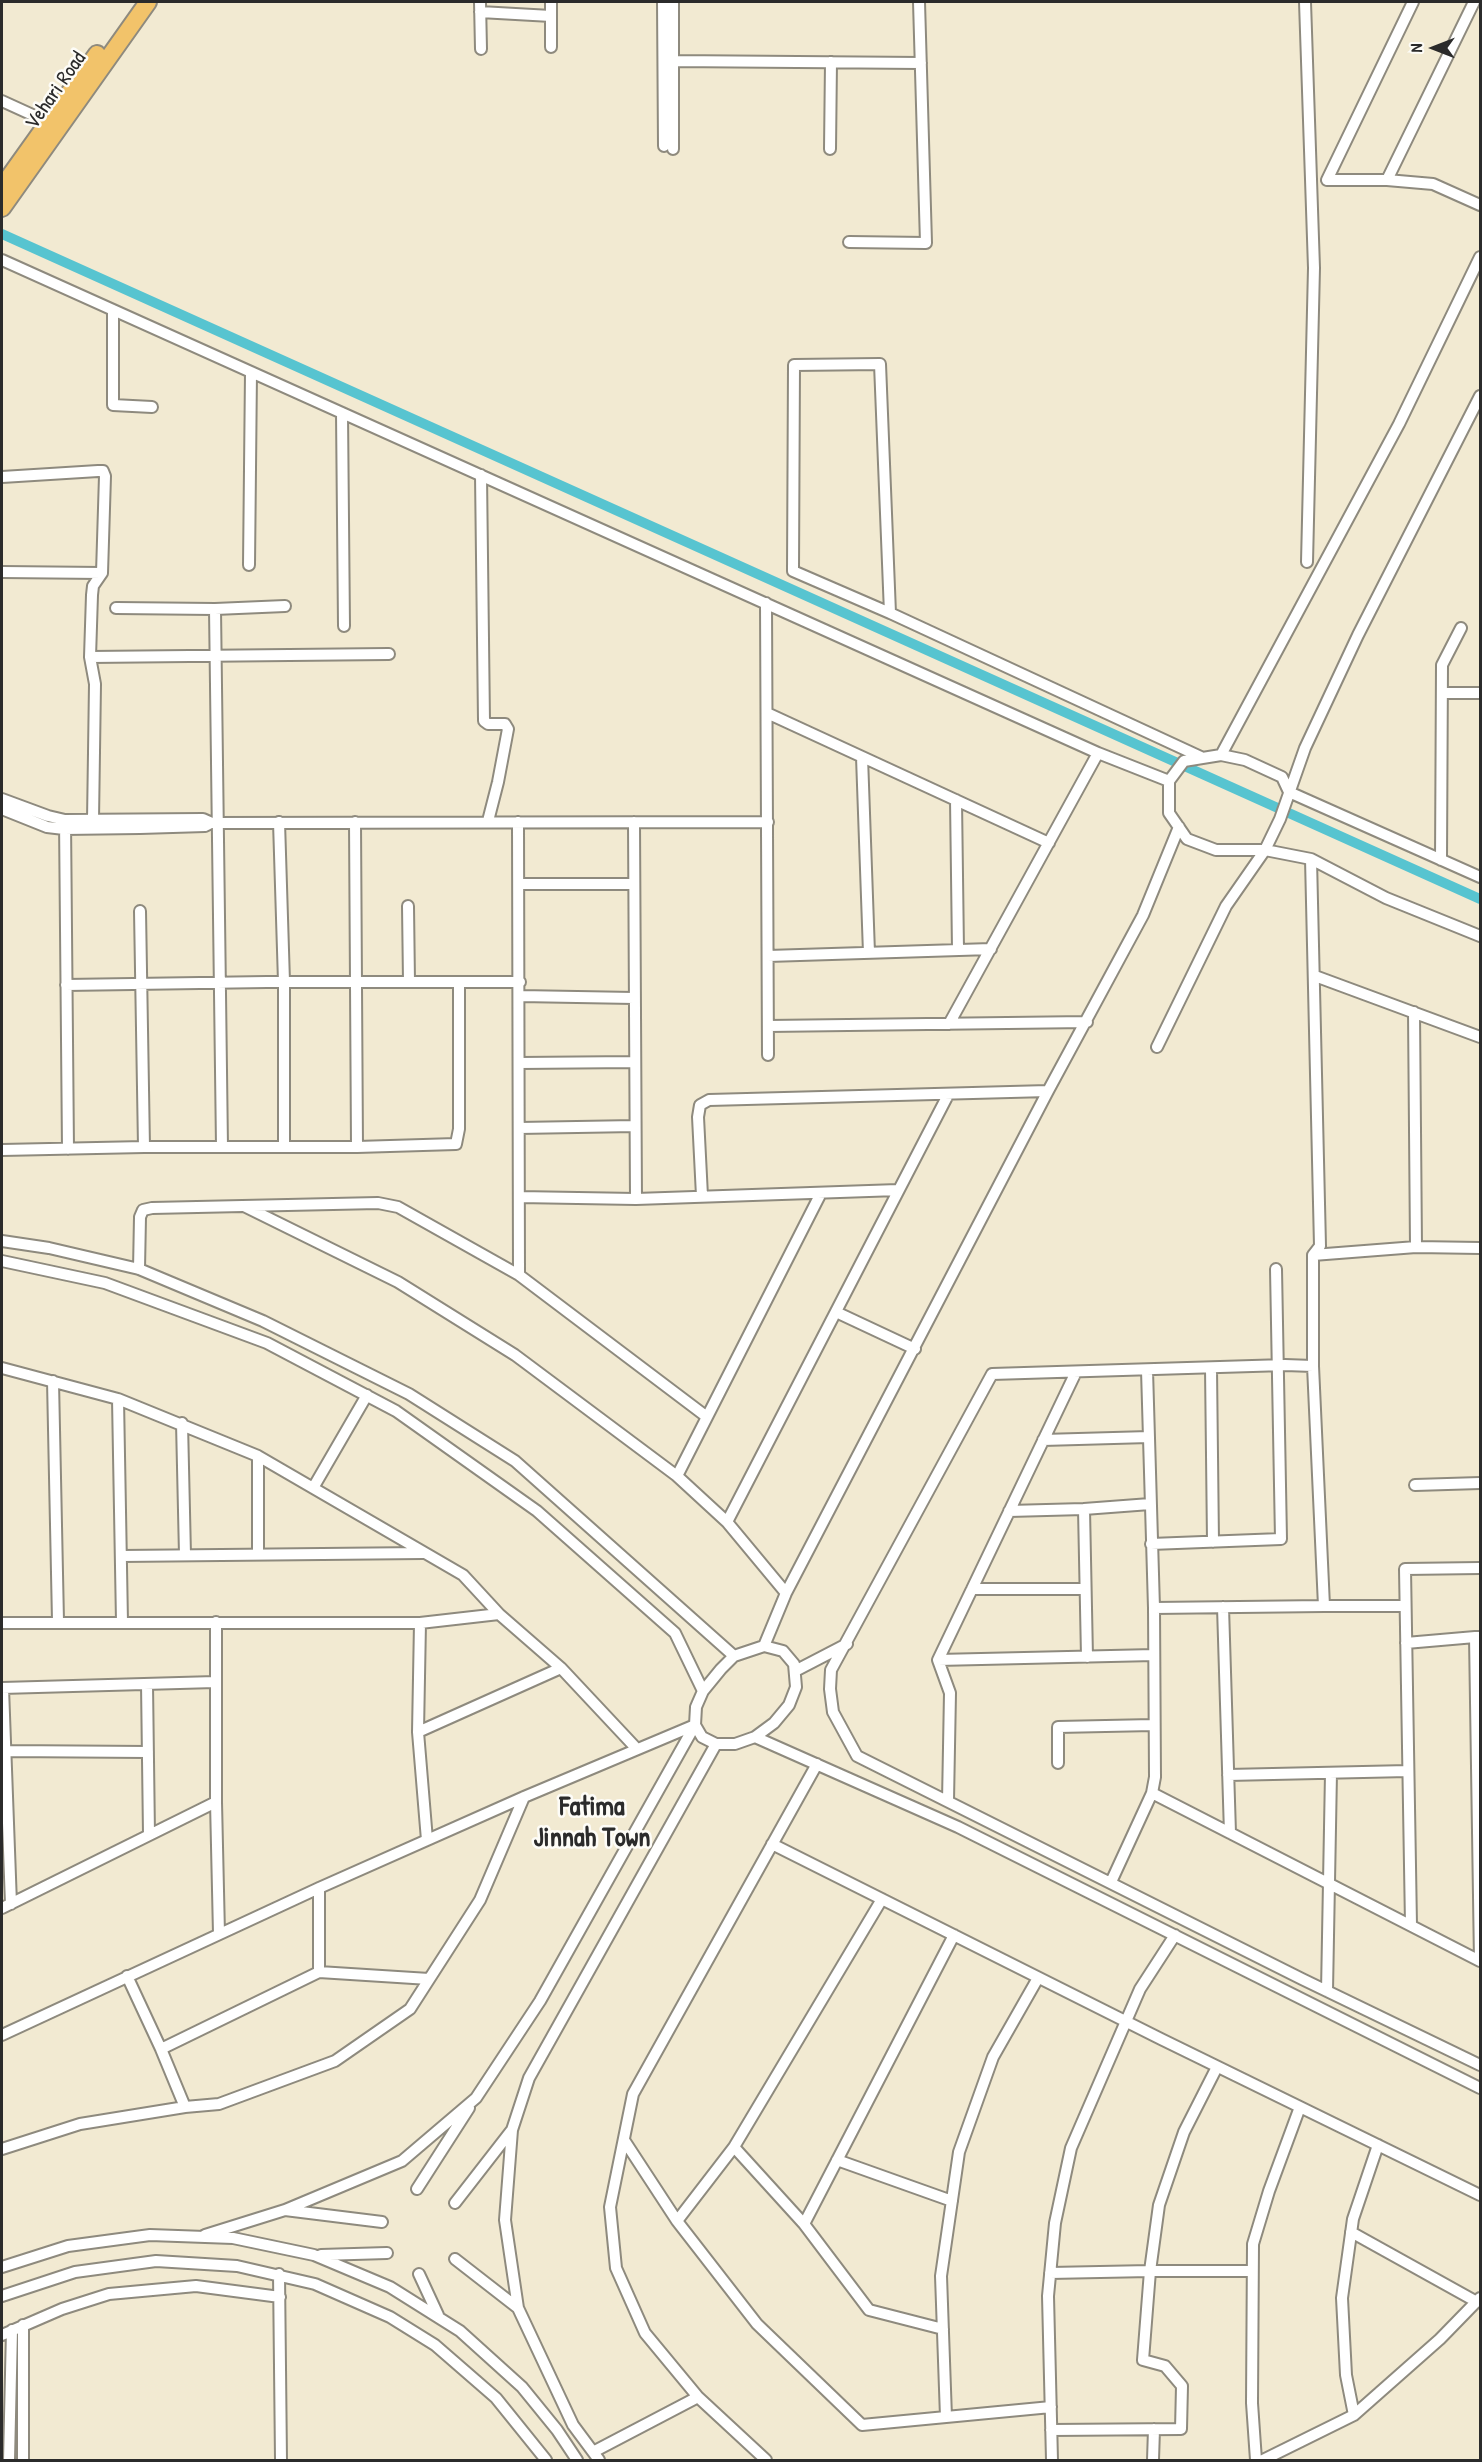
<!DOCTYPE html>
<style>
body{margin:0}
#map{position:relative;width:1482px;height:2462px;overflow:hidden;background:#f2ead2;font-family:"Patrick Hand",sans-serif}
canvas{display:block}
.frame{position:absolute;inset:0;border:3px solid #2b2b2b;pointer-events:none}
.north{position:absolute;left:1404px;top:18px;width:60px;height:60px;-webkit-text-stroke:4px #fdfcf7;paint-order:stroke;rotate:270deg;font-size:16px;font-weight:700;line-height:24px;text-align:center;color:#2b2b2b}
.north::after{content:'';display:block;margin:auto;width:21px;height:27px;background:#2b2b2b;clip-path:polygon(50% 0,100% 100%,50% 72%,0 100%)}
</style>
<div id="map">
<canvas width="1482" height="2462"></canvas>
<div class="frame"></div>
<div class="north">N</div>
</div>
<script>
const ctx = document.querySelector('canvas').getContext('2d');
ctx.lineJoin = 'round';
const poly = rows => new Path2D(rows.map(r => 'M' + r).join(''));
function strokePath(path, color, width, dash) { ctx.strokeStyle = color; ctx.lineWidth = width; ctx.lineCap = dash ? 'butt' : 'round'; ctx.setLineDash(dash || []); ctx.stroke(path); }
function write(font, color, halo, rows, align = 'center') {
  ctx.font = font + ' "Patrick Hand",sans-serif'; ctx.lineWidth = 5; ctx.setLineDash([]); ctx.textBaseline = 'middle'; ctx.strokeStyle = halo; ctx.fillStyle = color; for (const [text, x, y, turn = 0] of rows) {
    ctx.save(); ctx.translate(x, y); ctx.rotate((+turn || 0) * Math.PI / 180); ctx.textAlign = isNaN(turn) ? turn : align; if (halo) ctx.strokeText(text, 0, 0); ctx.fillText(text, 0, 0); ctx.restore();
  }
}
strokePath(poly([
 [2,234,1480,899]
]), '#57c4d0', 10);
const street = poly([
 [480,2,481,49],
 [663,2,664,146],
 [673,2,673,149],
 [1305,2,1314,268,1307,562],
 [1413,2,1327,180,1387,180,1474,2],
 [480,12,551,16,551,2],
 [551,16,551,47],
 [673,61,921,63],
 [2,101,48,122],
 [830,149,831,62],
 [1387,180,1433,184,1480,205],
 [849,242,926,243,919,2],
 [2,260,1098,753,1169,781],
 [113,310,113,405,152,407],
 [342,413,344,626],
 [481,475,484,721,488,724,505,724,508,729,498,782,488,821],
 [2,477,98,471,103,471,105,476,102,573,93,586,92,595,90,657,95,684,93,820],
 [249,565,251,372],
 [2,572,102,573],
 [766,603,768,1055],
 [116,608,215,609,285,606],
 [215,609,222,1147],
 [890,613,793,571,794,365,880,364,890,613,1201,757],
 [90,657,389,654],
 [1443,693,1480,693],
 [767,713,1049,843],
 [1221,755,1399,424,1480,257],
 [862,757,869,953],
 [2,799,48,816,65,820,203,819,212,823,768,822],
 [956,800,958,950],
 [2,809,47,827,64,829,140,828,205,826,209,824],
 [65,820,68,1149],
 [279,822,284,982,284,1147],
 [355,822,357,1147],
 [518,822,519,1275],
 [634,822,636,1199],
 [1311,859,1320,1246,1313,1255,1313,1366],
 [1441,860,1442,665,1461,628],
 [1480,877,1289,792,1282,777,1245,760,1221,755,1184,761,1169,781,1169,813,1187,839,1216,850,1265,850,1311,859,1386,898,1480,936],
 [519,884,634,884],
 [408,906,409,982],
 [140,911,144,1147],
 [768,956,991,949],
 [1315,976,1480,1037],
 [66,985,267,982,520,982],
 [520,996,634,998],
 [1414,1012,1416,1247],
 [949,1024,1098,753],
 [768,1026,1087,1022],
 [1157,1047,1226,906,1265,850,1280,819,1305,748,1358,635,1480,396],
 [519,1063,635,1062],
 [519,1128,635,1126],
 [2,1150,144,1147,357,1147,456,1144,459,1129,459,982],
 [702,1196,698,1117,700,1105,709,1100,1048,1091],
 [519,1197,636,1199,898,1190],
 [244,1206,398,1282,515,1355,677,1476,727,1522,786,1593],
 [2,1241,49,1248,139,1269,263,1321,409,1394,515,1461,734,1656],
 [1313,1255,1416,1247,1480,1248],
 [2,1261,105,1283,267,1343,396,1411,537,1511,675,1633,703,1691],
 [139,1269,140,1217,143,1210,152,1208,378,1203,398,1207,519,1275,707,1417],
 [836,1312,915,1349],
 [2,1368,118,1399,258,1456,463,1575,499,1614],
 [1211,1368,1213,1542],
 [1147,1370,1154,1608],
 [53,1381,58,1621],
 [118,1399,122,1622],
 [182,1423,185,1555],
 [1043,1440,1149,1437],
 [677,1476,821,1193],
 [1415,1485,1480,1483],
 [313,1488,367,1395],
 [1009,1511,1084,1509],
 [727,1522,948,1095],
 [1151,1544,1281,1539,1276,1269],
 [258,1554,258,1456],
 [121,1556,423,1553],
 [972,1589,1085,1589],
 [1324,1606,1405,1606],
 [1223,1607,1230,1833],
 [216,1622,216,1802,219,1934],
 [2,1623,420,1623,499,1614,561,1668,636,1748],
 [420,1623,418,1732,427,1840],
 [1406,1643,1475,1637],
 [764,1646,786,1593,1048,1091,1143,915,1179,827],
 [764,1646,783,1651,794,1664,796,1687,789,1705,774,1723,755,1737,735,1744,716,1744,702,1737,695,1725,696,1707,703,1691,721,1669,734,1656,764,1646],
 [1087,1657,1084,1509,1150,1504],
 [938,1660,1154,1655],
 [795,1671,847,1644],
 [147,1684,149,1835],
 [2,1688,215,1682],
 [3,1688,11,1904],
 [418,1732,561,1668],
 [755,1737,958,1827,1480,2088],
 [5,1751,148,1752],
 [1058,1763,1058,1727,1153,1725],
 [1228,1775,1408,1771],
 [1152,1793,1480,1961],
 [948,1801,950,1693,938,1660,1076,1372],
 [772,1844,1161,2039,1480,2195],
 [1111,1882,1152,1793,1155,1777,1154,1608,1324,1606,1313,1366,1285,1365,992,1374,831,1670,830,1689,833,1712,857,1756,1302,1979,1480,2065],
 [319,1888,319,1972],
 [2,1908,216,1802],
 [1411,1925,1405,1569,1480,1568],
 [1480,1961,1475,1637,1480,1637],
 [127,1976,161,2049,185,2107],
 [1327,1991,1331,1773],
 [2,2035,319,1888,524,1797,695,1725],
 [161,2049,319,1972,429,1979],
 [1217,2067,1184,2132,1159,2205,1150,2271,1252,2271],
 [624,2140,677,2221,734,2147,882,1899],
 [734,2147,804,2224,954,1935],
 [2,2149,80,2124,185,2107,219,2104,335,2061,410,2009,480,1900,524,1797],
 [837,2160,952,2201],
 [417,2189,469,2108],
 [455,2203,511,2131],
 [285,2210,382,2222],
 [677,2221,757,2324,862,2425,1051,2407],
 [804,2224,869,2310,943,2329],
 [1351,2232,1477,2302],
 [205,2235,285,2210,402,2161,476,2098,540,2001,695,1725],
 [321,2255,387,2253],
 [455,2259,518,2308],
 [2,2267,68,2246,150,2235,233,2238,314,2255,390,2287,460,2331,522,2387,557,2430,577,2460],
 [1050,2273,1150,2271,1143,2360,1165,2366,1182,2386,1181,2429,1051,2430],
 [279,2274,281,2460],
 [419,2274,438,2315],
 [2,2296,75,2272,156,2261,237,2266,315,2284,390,2317,435,2345,496,2398,546,2460],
 [23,2325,23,2460],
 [2,2335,62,2309,109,2294,196,2286,280,2297],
 [1354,2415,1346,2375,1342,2298,1353,2219,1378,2145],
 [946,2417,941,2276,959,2152,993,2057,1038,1978],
 [593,2452,698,2397],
 [9,2460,12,2330],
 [599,2460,573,2425,518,2308,505,2220,512,2130,529,2078,716,1744],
 [766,2460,698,2397,645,2333,616,2268,610,2207,633,2094,817,1764],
 [1052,2460,1048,2296,1055,2223,1071,2148,1140,1989,1175,1935],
 [1153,2460,1154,2429],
 [1256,2460,1252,2403,1253,2244,1269,2191,1300,2107],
 [1263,2460,1354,2415,1440,2339,1480,2298]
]);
const primary = poly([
 [2,187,97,54],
 [2,208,148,2]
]);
strokePath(street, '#8e8a7e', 14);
strokePath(primary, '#8e8a7e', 20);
strokePath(street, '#fff', 10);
strokePath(primary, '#f2c36a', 16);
write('21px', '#2b2b2b', '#fdfcf7', [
 ["Vehari Road",56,91,-55]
]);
write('bold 27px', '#2b2b2b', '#fdfcf7', [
 ["Fatima",592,1808],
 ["Jinnah Town",592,1839]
]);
</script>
